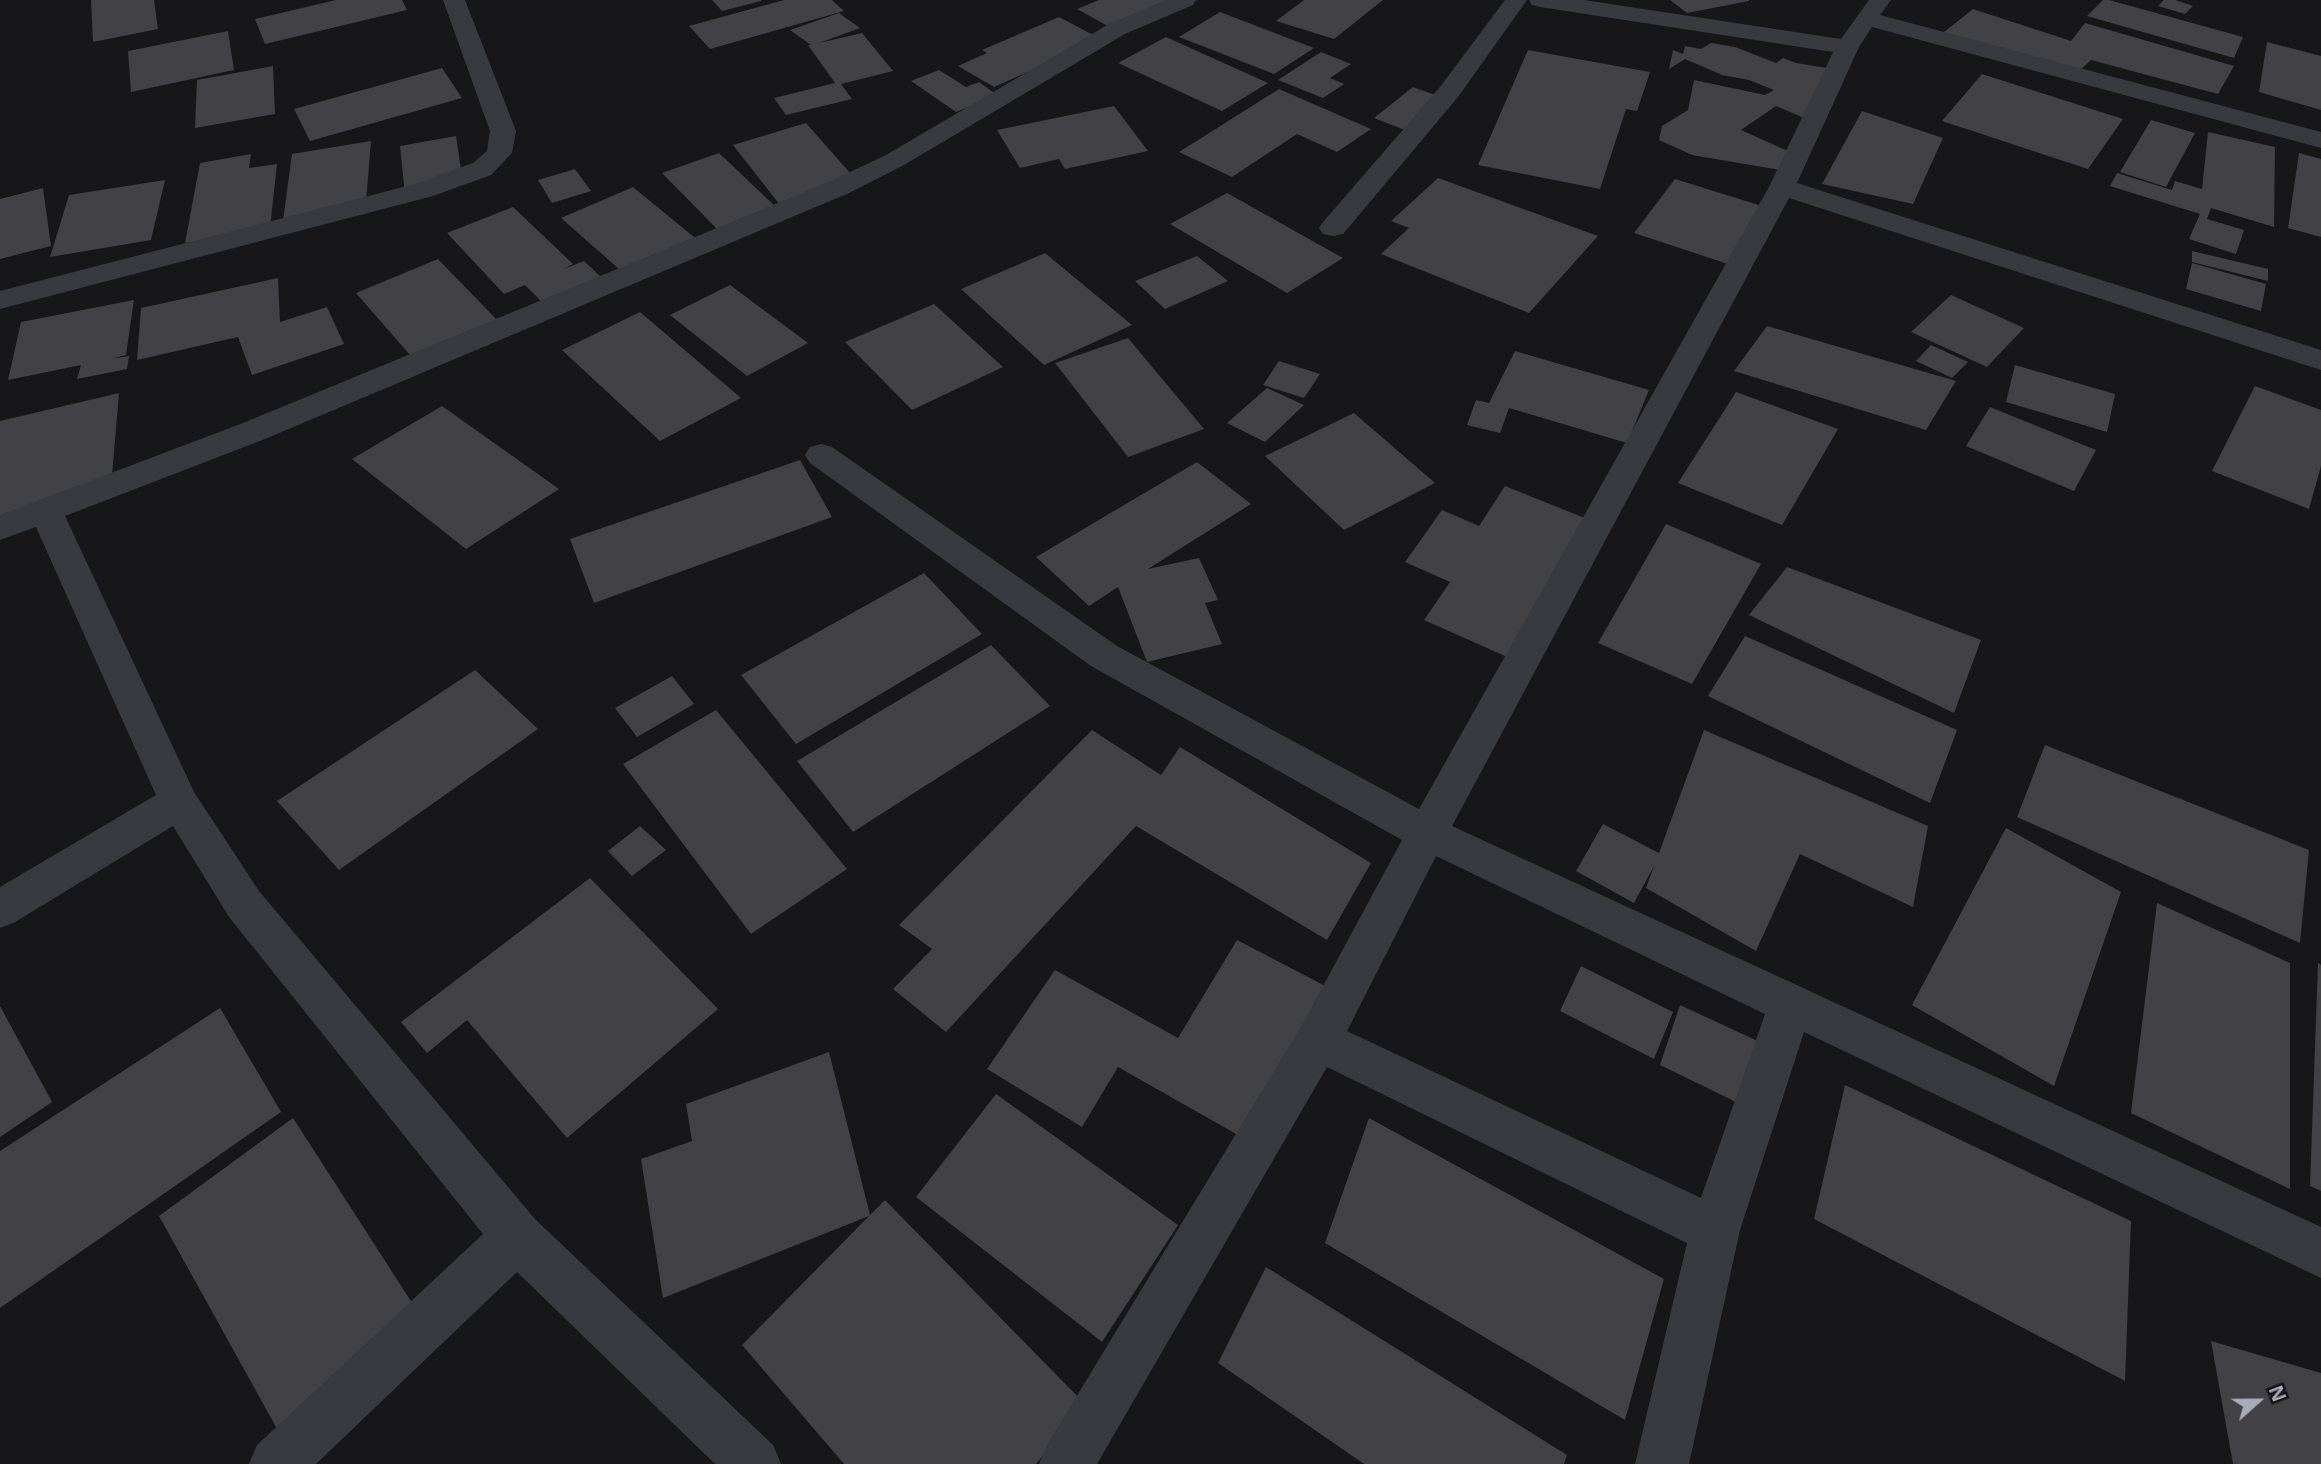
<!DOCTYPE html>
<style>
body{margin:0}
#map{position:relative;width:2321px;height:1464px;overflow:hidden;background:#171719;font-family:"Open Sans",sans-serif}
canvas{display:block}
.north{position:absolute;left:2223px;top:1366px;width:70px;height:70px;-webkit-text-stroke:5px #121214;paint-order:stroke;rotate:69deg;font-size:19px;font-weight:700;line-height:28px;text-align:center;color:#a8acba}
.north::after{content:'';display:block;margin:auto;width:24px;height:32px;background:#a8acba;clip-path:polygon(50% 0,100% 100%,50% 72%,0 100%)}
</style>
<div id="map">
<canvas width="2321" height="1464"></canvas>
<div class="north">N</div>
</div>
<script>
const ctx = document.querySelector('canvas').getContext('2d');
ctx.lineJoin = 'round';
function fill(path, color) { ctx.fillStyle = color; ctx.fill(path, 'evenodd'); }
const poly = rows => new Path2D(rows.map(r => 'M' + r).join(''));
fill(poly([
 [91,0,154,0,158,29,93,42],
 [336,0,402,0,407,10,265,44,255,19],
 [712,0,761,0,761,1,722,11],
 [784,0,832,0,844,11,710,49,689,26],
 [1099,0,1177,0,1115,30,1077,9],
 [1304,0,1383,0,1334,39,1276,21],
 [1670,0,1749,0,1749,1,1687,13],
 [2103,0,2109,0,2243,37,2234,58,2087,16],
 [2164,0,2175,0,2193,6,2185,14,2158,6],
 [1973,9,2071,41,2085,23,2234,66,2218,94,2091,60,2073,77,1943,33],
 [1220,12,1314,48,1274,74,1179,37],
 [839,13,860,28,819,43,862,33,893,71,841,84,852,99,786,115,774,98,835,83,808,45,811,45,790,30],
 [1059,17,1101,39,994,87,958,66,987,53,982,50],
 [228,31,234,70,131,92,128,51],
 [1166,37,1268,83,1222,111,1118,63],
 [2267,42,2321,56,2321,110,2259,92],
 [1711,43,1735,47,1776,63,1783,58,1796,63,1833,69,1809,120,1776,106,1741,130,1799,156,1798,173,1692,155,1659,140,1662,126,1688,110,1694,80,1765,95,1774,90,1749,80,1722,75,1685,59,1669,69,1673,50,1683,54,1685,46,1701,49],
 [1528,50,1650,72,1637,111,1626,109,1600,189,1478,165],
 [1321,52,1351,64,1330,78,1344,84,1323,98,1278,80],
 [273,66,275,114,195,128,197,80],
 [442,68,462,98,310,141,294,109],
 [939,70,966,87,979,82,997,95,956,112,911,81],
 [1982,74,2123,119,2088,169,1942,121],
 [1413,87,1449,100,1410,132,1374,118],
 [1279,89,1371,129,1337,152,1297,134,1232,177,1179,152],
 [1114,106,1148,151,1065,169,1059,159,1020,168,997,130],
 [1862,111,1943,138,1913,204,1822,184],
 [2151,120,2195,133,2166,187,2120,172],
 [806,123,857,181,780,205,733,145],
 [2208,132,2275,147,2274,227,2211,208,2207,219,2244,230,2236,254,2189,239,2200,214,2110,186,2117,173,2172,190,2175,181,2202,189],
 [456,136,463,184,405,195,400,146],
 [371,141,365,214,282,228,292,154],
 [719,153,777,208,718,230,662,173],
 [2299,153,2321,159,2321,237,2288,228],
 [251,154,249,168,277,164,270,228,185,243,200,163],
 [575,169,591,191,552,203,538,180],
 [1438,178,1598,236,1529,313,1381,254,1409,228,1391,221],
 [1675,179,1765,207,1728,264,1634,233],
 [165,180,151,240,50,257,69,195],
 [633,187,700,242,627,276,561,218],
 [43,188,51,246,0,259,0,199],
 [1227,193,1343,258,1287,293,1170,224],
 [513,207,573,264,564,269,584,261,602,278,543,303,525,285,504,294,447,233],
 [2192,251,2268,269,2268,281,2192,262],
 [1045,253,1132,325,1044,365,961,289],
 [1197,256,1228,281,1165,309,1135,281],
 [438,259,502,325,417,363,356,293],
 [2192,263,2266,284,2261,311,2186,289],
 [278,278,280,322,327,307,344,344,252,375,238,337,137,360,141,308],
 [730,285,808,343,747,376,670,315],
 [1951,295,2024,328,1987,367,1911,332],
 [134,300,126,355,111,359,129,356,127,369,77,379,81,365,8,380,21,322],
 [934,304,1003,367,912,410,845,342],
 [640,312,741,398,660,441,562,350],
 [1767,326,1956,381,1926,430,1734,371],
 [1128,338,1204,429,1128,457,1055,363],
 [1931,345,1968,362,1952,378,1916,361],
 [1515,351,1649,390,1627,443,1509,408,1500,433,1467,425,1476,400,1489,403],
 [1279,361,1320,374,1304,398,1263,385],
 [2015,365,2115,394,2107,432,2006,402],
 [2255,386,2321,410,2321,466,2309,509,2212,471],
 [1267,388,1304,405,1265,442,1227,423],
 [1736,392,1838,429,1782,525,1678,483],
 [119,393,110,499,0,527,0,421],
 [442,406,559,489,466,549,352,459],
 [1990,407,2096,450,2074,491,1966,446],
 [1354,413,1435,483,1344,530,1265,456],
 [800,460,832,517,594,603,570,539],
 [1197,462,1251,504,1148,569,1199,558,1218,600,1205,603,1222,644,1147,662,1118,587,1089,606,1036,557],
 [1505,486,1597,523,1514,660,1424,620,1450,582,1405,562,1442,510,1479,526],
 [1666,524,1761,564,1692,684,1598,643],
 [1787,567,1981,640,1954,713,1749,615],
 [924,573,982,634,796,744,741,675],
 [1745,636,1957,730,1930,803,1708,696],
 [991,645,1050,706,853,832,797,761],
 [475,670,538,729,339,870,277,801],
 [672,676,694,704,637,737,615,708],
 [716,710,847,869,751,934,623,764],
 [1092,730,1161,775,1180,747,1371,863,1327,940,1136,826,946,1032,893,989,932,949,899,925],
 [1704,730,1928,826,1913,907,1800,854,1756,951,1646,888,1654,866,1634,903,1576,871,1603,824,1659,853],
 [2045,745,2309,850,2300,943,2017,817],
 [640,826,666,850,632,876,608,851],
 [2006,828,2121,892,2054,1086,1912,1005],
 [590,878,718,1009,567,1138,467,1020,427,1053,401,1022],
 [2157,903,2290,963,2290,1189,2131,1113],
 [1237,940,1333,990,1252,1143,1118,1067,1082,1127,987,1069,1055,970,1178,1038],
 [2318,963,2321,965,2321,1191,2310,1186],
 [1581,966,1673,1012,1654,1059,1560,1011],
 [1680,1005,1792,1057,1775,1121,1660,1065],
 [0,1006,52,1102,0,1137],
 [220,1008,281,1112,0,1308,0,1151],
 [829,1052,870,1215,885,1200,1085,1404,1036,1464,844,1464,742,1345,869,1216,663,1298,641,1159,692,1141,686,1104],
 [1845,1085,2131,1221,2125,1381,1814,1219],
 [996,1094,1178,1225,1102,1342,916,1197],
 [293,1118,427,1326,286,1445,159,1216],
 [1369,1118,1664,1279,1625,1420,1325,1243],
 [1266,1267,1567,1455,1564,1464,1364,1464,1218,1363],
 [2211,1341,2321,1373,2321,1464,2233,1464]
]), '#414146');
fill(poly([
 [443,0,465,0,516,131,512,153,491,175,433,196,0,309,0,291,415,184,473,163,487,151,490,131,443,0],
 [1166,0,1196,0,1193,5,1125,34,904,165,849,193,265,439,65,516,194,792,259,891,535,1219,773,1445,781,1464,715,1464,517,1272,316,1464,249,1464,257,1445,483,1234,229,917,173,826,15,922,0,928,0,887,156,795,36,527,0,540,0,515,243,423,831,181,886,155,1109,24,1166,0],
 [1505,0,1527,0,1458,97,1343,234,1333,236,1323,234,1319,228,1323,222,1440,87,1505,0],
 [1529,0,1584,0,1841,39,1869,0,1891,0,1880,15,2321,132,2321,148,1872,27,1859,47,1797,183,2321,350,2321,370,1789,198,1452,826,2321,1227,2321,1278,1804,1032,1740,1230,1689,1464,1635,1464,1687,1243,1327,1067,1097,1464,1039,1464,1047,1445,1302,1025,1402,840,1091,666,810,463,805,455,810,447,821,444,832,447,1117,646,1419,809,1769,187,1833,52,1540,7,1532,5,1529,0],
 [1436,856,1765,1014,1701,1198,1347,1031,1436,856]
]), '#393a40');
</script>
